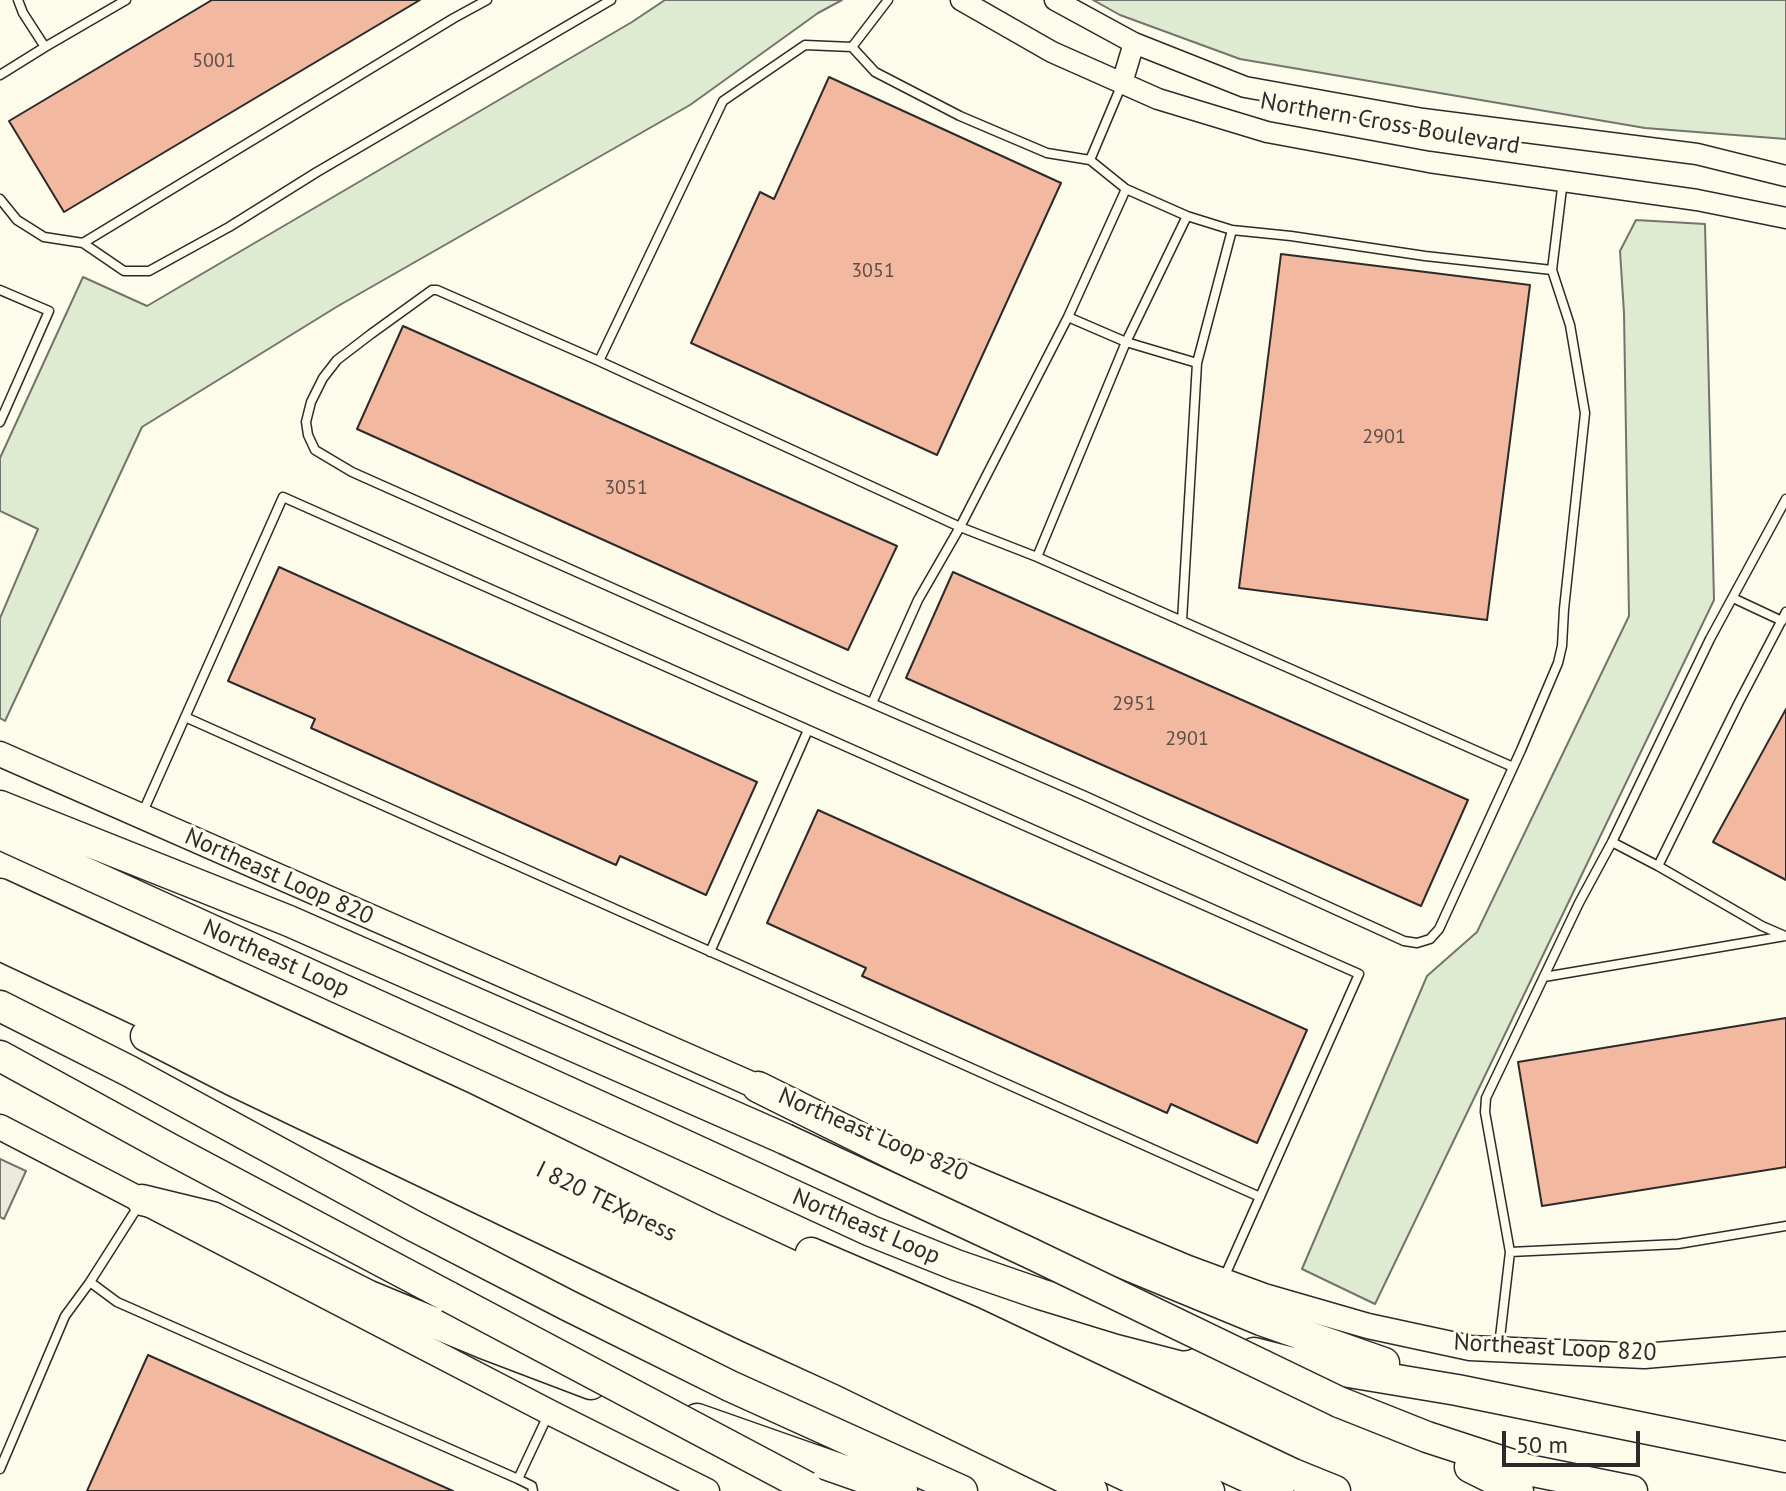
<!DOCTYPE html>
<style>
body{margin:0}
#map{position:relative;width:1786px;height:1491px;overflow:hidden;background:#fdfbea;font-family:"PT Sans",sans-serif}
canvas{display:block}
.scale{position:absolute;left:1502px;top:1431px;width:138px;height:36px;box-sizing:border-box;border:4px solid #2b2b2b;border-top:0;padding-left:10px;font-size:24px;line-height:28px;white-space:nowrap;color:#2b2b2b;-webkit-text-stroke:6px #fdfbea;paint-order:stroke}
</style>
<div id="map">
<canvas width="1786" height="1491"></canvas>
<div class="scale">50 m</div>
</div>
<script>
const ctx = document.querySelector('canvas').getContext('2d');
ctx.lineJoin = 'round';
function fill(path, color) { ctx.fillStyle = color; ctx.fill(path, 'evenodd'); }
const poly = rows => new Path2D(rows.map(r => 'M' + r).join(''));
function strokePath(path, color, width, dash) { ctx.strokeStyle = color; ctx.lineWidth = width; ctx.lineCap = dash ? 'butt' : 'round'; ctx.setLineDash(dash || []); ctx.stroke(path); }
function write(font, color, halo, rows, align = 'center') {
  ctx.font = font + ' "PT Sans",sans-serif'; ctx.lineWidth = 6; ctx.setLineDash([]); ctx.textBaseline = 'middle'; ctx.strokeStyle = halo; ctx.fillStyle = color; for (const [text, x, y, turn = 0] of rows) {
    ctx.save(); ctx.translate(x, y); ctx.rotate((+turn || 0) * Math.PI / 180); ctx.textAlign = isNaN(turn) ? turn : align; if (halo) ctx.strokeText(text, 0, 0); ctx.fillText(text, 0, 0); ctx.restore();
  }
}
const green = poly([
 [665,0,842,0,818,13,690,105,338,306,142,427,5,721,0,718,0,618,38,529,0,511,0,458,83,277,147,306,632,22,665,0],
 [1093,0,1786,0,1786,139,1645,128,1240,59,1120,15,1093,0],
 [1636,220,1705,224,1714,600,1375,1304,1302,1269,1427,976,1477,932,1629,616,1624,313,1620,251,1636,220]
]);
fill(green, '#deebd1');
strokePath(green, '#74746e', 2);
const parking = poly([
 [0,1159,26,1171,4,1219,0,1217,0,1159]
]);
fill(parking, '#eceadb');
strokePath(parking, '#74746e', 2);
const building = poly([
 [212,0,420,0,64,212,9,121,212,0],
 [829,77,1061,183,937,455,691,343,760,192,774,199,829,77],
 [1281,254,1530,285,1487,620,1239,588,1281,254],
 [403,326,897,546,848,650,357,429,403,326],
 [279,567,757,782,706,895,620,856,616,865,311,728,315,719,228,681,279,567],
 [953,572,1468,800,1421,906,906,678,953,572],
 [1786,709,1786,880,1713,842,1786,709],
 [818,810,1307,1030,1257,1143,1171,1104,1167,1113,862,976,866,968,767,923,818,810],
 [1786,1018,1786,1167,1542,1206,1518,1062,1786,1018],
 [148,1355,453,1491,87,1491,148,1355]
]);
fill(building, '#f2b8a0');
strokePath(building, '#2b2b2b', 2);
const service = poly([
 [18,0,23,13,45,47],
 [888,0,852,47,805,45,723,101,599,361,437,290,432,290,371,334,337,360,323,378,311,402,306,422,308,435,315,450,352,472,837,688,1085,796,1404,941,1417,943,1430,939,1439,929,1521,750,1558,663,1562,646,1564,609,1585,413,1570,325,1552,270,1563,180],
 [852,47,875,72,960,116,1047,153,1090,160],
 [0,75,45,47,126,0],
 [1122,84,1090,160,1126,189,1068,317,960,527,1037,557,1513,767],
 [1126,189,1187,216,1232,230,1291,236,1425,256,1552,270],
 [0,199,17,220,44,237,83,243,454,18,487,0],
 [83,243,124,271,149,271,229,227,317,172,611,0],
 [0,290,49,311,0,422],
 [1068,317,1126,342,1197,363],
 [599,361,960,527,918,600,872,703],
 [1786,499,1710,639,1612,842,1579,903,1486,1098,1485,1112,1510,1252,1678,1244,1786,1226],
 [1037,557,1126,342,1187,216],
 [1733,598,1782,621],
 [1182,621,1197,363,1232,230],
 [185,717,1260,1197],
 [142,814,283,497,1359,974,1223,1280],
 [1612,842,1658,866,1739,702,1786,612],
 [1658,866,1762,926,1785,936],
 [710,952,808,730],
 [1544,977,1785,936],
 [139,1205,90,1282,117,1302,518,1479],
 [1499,1346,1510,1252],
 [0,1469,65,1316,90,1282],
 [533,1491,532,1486,518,1479,549,1413]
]);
const tertiary = poly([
 [961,0,1052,52,1158,99,1267,132,1429,162,1697,200,1786,218],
 [1055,0,1134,43,1245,87,1423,119,1697,154,1786,176],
 [1122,83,1134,43]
]);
const secondary = poly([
 [0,754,774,1094],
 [0,1127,553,1414,707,1491],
 [959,1172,1188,1268,1264,1296,1368,1326,1470,1348,1644,1356,1786,1344]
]);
const motorway = poly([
 [0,806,289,921,785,1139],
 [0,834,682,1144,871,1231,956,1265,1040,1294,1122,1319,1184,1335],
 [0,894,462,1107,712,1229,1278,1491],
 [0,919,439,1122,1209,1491],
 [0,945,1159,1491],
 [0,1006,129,1071,412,1225,569,1306,730,1386,962,1491],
 [146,1036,232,1080,749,1327,843,1370,1092,1491],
 [0,1056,170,1149,449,1297],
 [758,1087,943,1179,1096,1252,1261,1320,1384,1363],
 [142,1200,212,1217,367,1295,483,1343,591,1384],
 [811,1253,972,1322,1293,1474,1335,1491],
 [1254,1353,1289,1362,1457,1390,1786,1457],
 [1339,1402,1427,1437,1528,1470,1632,1491],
 [697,1419,902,1491],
 [1470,1467,1518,1491]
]);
strokePath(service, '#2b2b2b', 11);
strokePath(tertiary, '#2b2b2b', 23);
strokePath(secondary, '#2b2b2b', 27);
strokePath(motorway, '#2b2b2b', 33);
strokePath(service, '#fdfbea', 8);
strokePath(tertiary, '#fdfbea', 20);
strokePath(secondary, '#fdfbea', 24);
strokePath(motorway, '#fdfbea', 30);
const motorwayBridge = poly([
 [785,1139,1030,1253,1339,1402],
 [449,1297,807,1487]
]);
strokePath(motorwayBridge, '#2b2b2b', 33, []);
strokePath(motorwayBridge, '#fdfbea', 30);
write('20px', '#5d4e48', null, [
 ["5001",214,61],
 ["3051",873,271],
 ["2901",1384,437],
 ["3051",626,488],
 ["2951",1134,704],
 ["2901",1187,739]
]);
write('24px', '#2b2b2b', '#fdfbea', [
 ["Northern Cross Boulevard",1390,124,10],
 ["Northeast Loop 820",279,877,24],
 ["Northeast Loop",276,959,24],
 ["Northeast Loop 820",873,1135,23],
 ["I 820 TEXpress",606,1202,26],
 ["Northeast Loop",866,1227,23],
 ["Northeast Loop 820",1555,1348,3]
]);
</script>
